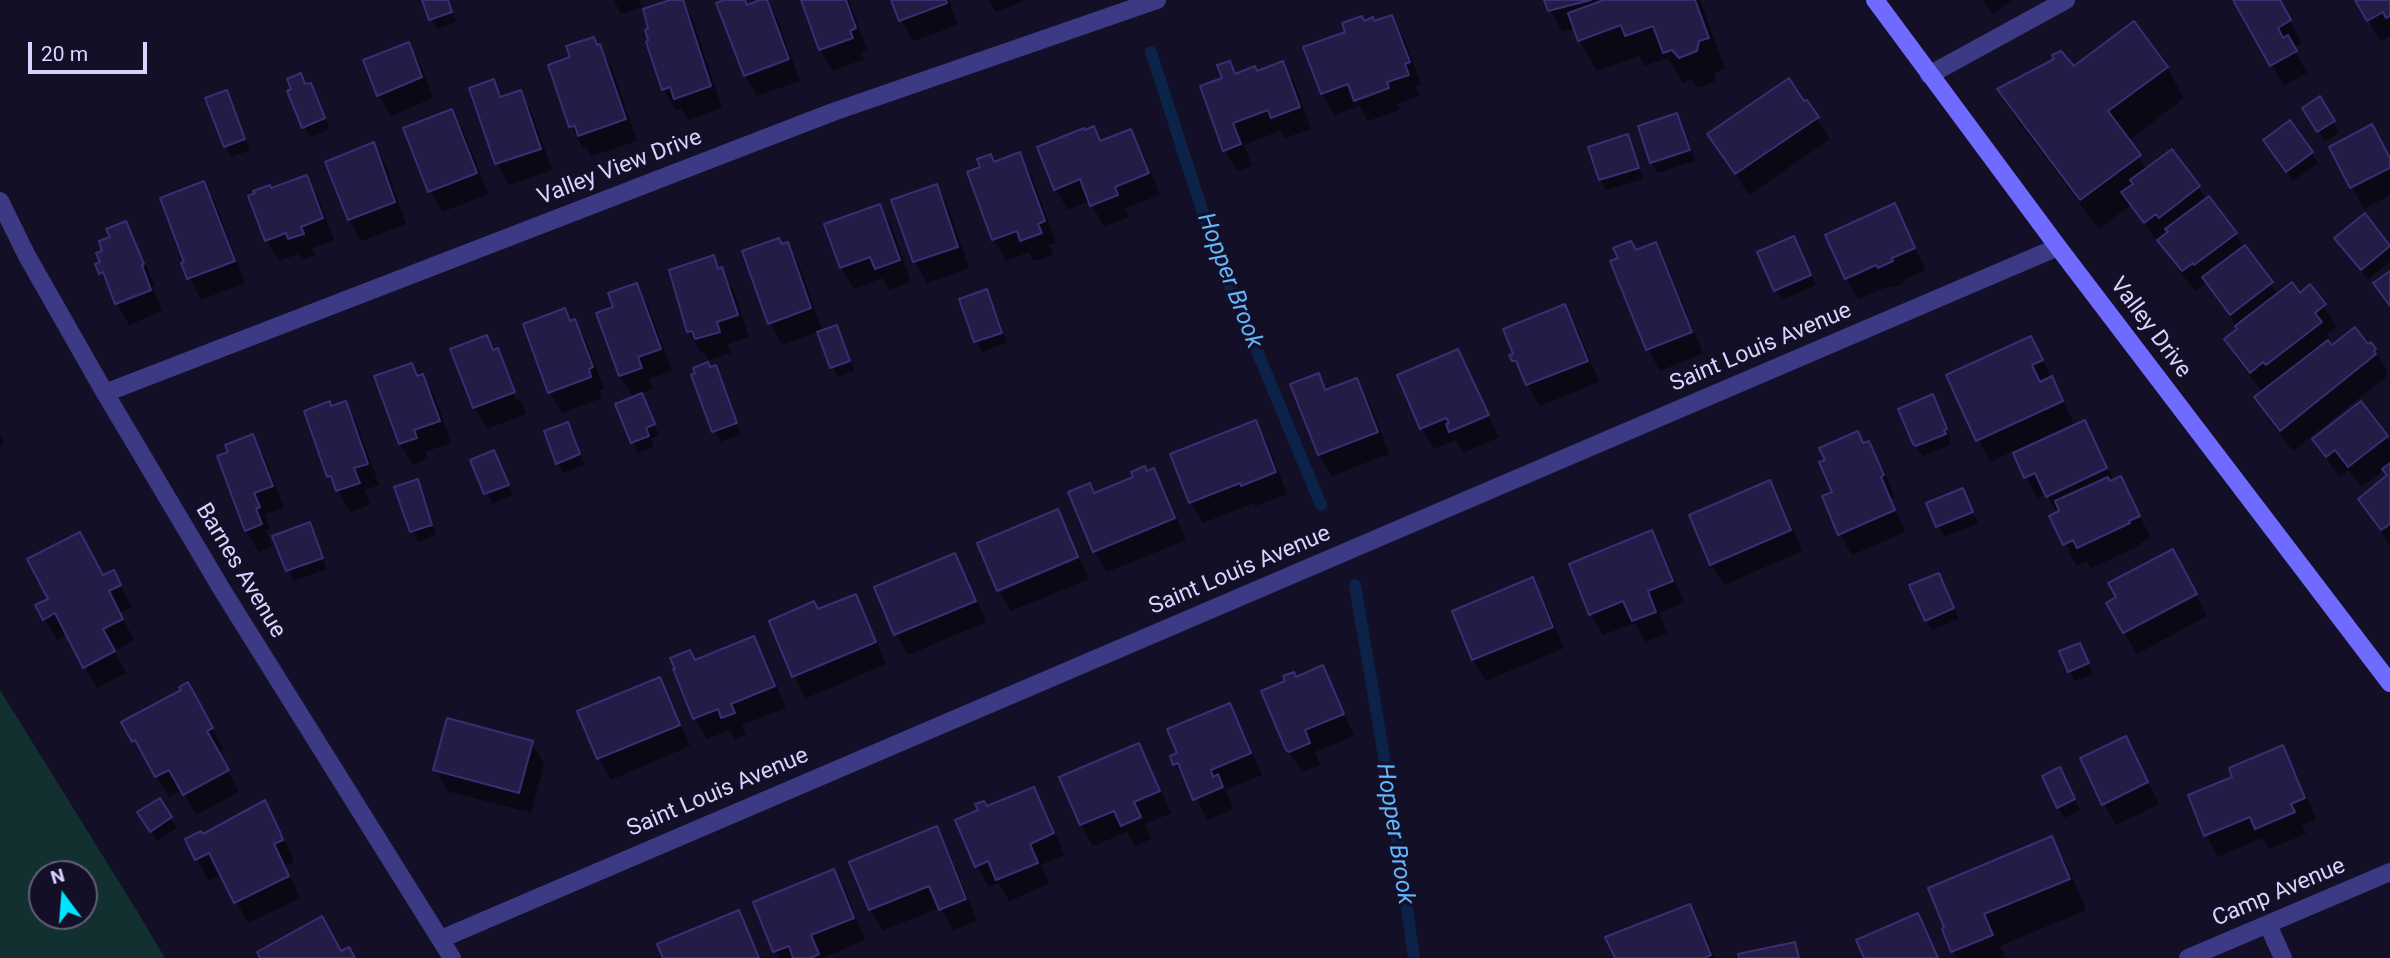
<!DOCTYPE html>
<style>
body{margin:0}
#map{position:relative;width:2390px;height:958px;overflow:hidden;background:#130f26;font-family:Roboto,sans-serif}
canvas{display:block}
.north{position:absolute;left:28px;top:860px;width:70px;height:70px;box-sizing:border-box;background:#130f26;border:2px solid #625e7d;border-radius:50%;rotate:344deg;font-size:19px;font-weight:700;line-height:28px;text-align:center;color:#d9d4ff}
.north::after{content:'';display:block;margin:auto;width:24px;height:32px;background:#00e5ff;clip-path:polygon(50% 0,100% 100%,50% 72%,0 100%)}
.scale{position:absolute;left:28px;top:42px;width:119px;height:32px;box-sizing:border-box;border:4px solid #d9d4ff;border-top:0;padding-left:9px;font-size:21px;line-height:24px;white-space:nowrap;color:#d9d4ff;-webkit-text-stroke:5px #130f26;paint-order:stroke}
</style>
<div id="map">
<canvas width="2390" height="958"></canvas>
<div class="north">N</div>
<div class="scale">20 m</div>
</div>
<script>
const ctx = document.querySelector('canvas').getContext('2d');
ctx.lineJoin = 'round';
function fill(path, color) { ctx.fillStyle = color; ctx.fill(path, 'evenodd'); }
const poly = rows => new Path2D(rows.map(r => 'M' + r).join(''));
function strokePath(path, color, width, dash) { ctx.strokeStyle = color; ctx.lineWidth = width; ctx.lineCap = dash ? 'butt' : 'round'; ctx.setLineDash(dash || []); ctx.stroke(path); }
function write(font, color, halo, rows, align = 'center') {
  ctx.font = font + ' Roboto,sans-serif'; ctx.lineWidth = 7; ctx.setLineDash([]); ctx.textBaseline = 'middle'; ctx.strokeStyle = halo; ctx.fillStyle = color; for (const [text, x, y, turn = 0] of rows) {
    ctx.save(); ctx.translate(x, y); ctx.rotate((+turn || 0) * Math.PI / 180); ctx.textAlign = isNaN(turn) ? turn : align; if (halo) ctx.strokeText(text, 0, 0); ctx.fillText(text, 0, 0); ctx.restore();
  }
}
fill(poly([
 [0,690,137,911,165,958,0,958],
 [42,874,84,874,84,916,42,916]
]), '#12302f');
fill(poly([
 [424,0,448,0,456,22,437,29],
 [614,0,640,0,642,7,621,14],
 [676,0,681,0,693,20,722,108,688,120,681,109,676,111,664,89,648,42],
 [729,0,745,0,749,6,766,0,778,21,800,81,757,96,745,75],
 [803,0,849,0,867,50,861,52,864,59,833,71,820,49],
 [893,0,949,0,958,25,913,41,901,20],
 [989,0,1025,0,996,12],
 [1546,0,1595,0,1597,5,1609,0,1700,0,1725,69,1716,72,1714,82,1698,88,1691,80,1683,83,1668,58,1644,66,1639,56,1597,71,1579,40,1575,29,1562,32],
 [1982,0,2012,0,1993,14],
 [2235,0,2278,0,2302,43,2293,48,2307,73,2284,86],
 [2357,0,2390,0,2390,36,2380,41],
 [1391,17,1404,38,1421,84,1416,86,1420,96,1397,104,1400,110,1368,121,1359,106,1335,115,1322,94,1305,48,1347,33,1364,22,1374,23],
 [409,45,421,66,433,98,391,116,378,95],
 [600,46,612,68,637,141,592,156,586,147,583,148,571,126],
 [1229,63,1236,75,1256,73,1282,63,1295,84,1311,129,1285,138,1280,131,1244,145,1252,166,1237,171,1225,150],
 [2167,68,2184,98,2128,141,2147,170,2199,187,2206,200,2235,234,2278,295,2299,295,2310,287,2337,327,2327,334,2334,346,2368,347,2375,350,2387,371,2385,373,2387,376,2293,451,2268,419,2256,397,2263,392,2238,361,2226,340,2239,329,2206,283,2195,291,2172,261,2160,241,2158,243,2131,205,2099,229,2017,120,1999,90,2073,69],
 [300,75,306,86,310,85,316,96,330,129,310,137,304,127,294,90],
 [493,81,503,98,520,92,532,113,552,170,509,185,497,163,471,89],
 [226,92,250,150,231,157,207,99],
 [2320,99,2339,132,2325,141,2305,108],
 [1806,102,1830,139,1749,195,1710,135],
 [452,111,464,132,488,194,442,212,430,191],
 [1677,115,1683,125,1695,161,1657,173,1651,162],
 [2289,123,2318,163,2293,181,2271,150],
 [1093,129,1101,143,1131,131,1143,152,1160,195,1125,208,1129,217,1104,227,1090,201,1068,210,1055,189,1084,132],
 [1627,136,1633,147,1643,179,1606,190,1600,180,1591,148],
 [374,144,386,166,406,224,361,241,349,220],
 [2331,148,2390,160,2390,195,2364,209],
 [1019,154,1032,176,1056,243,1049,245,1053,255,1034,261,1029,252,1006,261,994,240,969,173],
 [306,177,318,198,334,240,312,248,315,255,302,260,298,254,279,261,266,240,271,190],
 [203,183,216,204,245,283,201,300,183,264,186,263],
 [936,186,948,207,969,268,927,283,915,262,893,201],
 [1894,205,1926,270,1903,280,1904,283,1892,288,1889,286,1858,299,1846,278],
 [879,206,892,227,911,282,889,290,882,278,854,289,841,267],
 [2364,216,2390,248,2390,261,2368,280,2336,238],
 [125,223,137,245,155,286,117,302,117,304,101,273,105,252,112,238],
 [1794,238,1816,285,1782,300,1776,290],
 [787,244,799,265,823,332,837,327,855,371,837,377,819,331,782,345,770,323,782,245],
 [1655,244,1667,265,1703,353,1660,371,1648,349,1612,262],
 [713,258,734,291,749,337,727,344,731,353,709,360,704,352,701,353,689,331],
 [636,285,648,306,672,371,649,379,653,389,641,394,659,435,651,439,654,447,638,453,618,405,634,399,620,376,598,314,616,308],
 [154,291,162,311,129,325,118,305],
 [986,292,992,302,1007,343,982,352,976,341],
 [1564,307,1577,328,1599,382,1540,406,1513,361],
 [564,310,571,323,575,321,587,343,604,389,599,390,602,398,562,413,550,392],
 [486,337,509,372,526,414,487,429,474,407],
 [505,371,508,371,520,399,516,401],
 [2031,338,2074,423,1990,462,1948,376],
 [1457,351,1499,437,1463,453,1456,440,1434,449,1422,428],
 [411,365,419,378,423,376,435,397,451,443,425,452,428,459,413,465,400,444,377,377],
 [715,367,741,434,720,442,693,376],
 [1318,375,1327,391,1357,380,1369,401,1389,454,1332,476,1319,455,1292,385],
 [345,403,357,424,379,485,365,490,370,505,350,512,329,476,331,408],
 [2361,404,2390,443,2390,545,2360,500,2388,476,2384,470,2361,487,2348,470,2339,477,2314,439],
 [1938,407,1951,440,1949,441,1950,445,1923,456,1914,444],
 [1255,422,1268,444,1287,494,1255,506,1254,503,1203,523,1190,502],
 [2084,422,2114,481,2120,478,2151,538,2140,543,2141,545,2091,568,2087,561,2077,566,2051,516,2057,513,2046,494,2038,498,2026,477],
 [568,424,585,465,563,473,557,463],
 [0,432,4,444,0,446],
 [1858,433,1864,445,1868,443,1881,464,1895,497,1891,499,1905,532,1852,555,1840,534,1834,493],
 [253,436,265,458,284,508,265,514,270,529,266,531,272,546,259,552,246,531,219,457,230,453],
 [494,452,513,495,492,504,473,461],
 [1154,471,1166,492,1186,540,1107,572,1094,551,1089,485,1095,495],
 [417,481,423,491,436,535,418,542,412,531],
 [1769,483,1782,504,1802,551,1724,585,1711,564],
 [1962,490,1978,523,1944,537,1928,504],
 [1057,512,1079,555,998,588],
 [309,525,327,569,293,581,275,537],
 [1651,532,1664,553,1684,602,1659,613,1667,633,1646,642,1635,623,1603,635,1591,614,1571,565],
 [955,555,967,576,986,622,908,655,896,634],
 [1080,558,1089,579,1011,611,1000,592],
 [2184,572,2207,616,2137,654,2124,632],
 [113,573,132,607,120,613,134,640,114,651,126,673,97,688,67,634,57,640,37,606],
 [1532,579,1545,601,1564,648,1486,681,1473,660,1454,612],
 [1944,585,1959,619,1932,630,1926,620],
 [855,596,867,617,886,664,806,698,794,676,771,621,818,611],
 [754,639,766,660,786,708,742,725,746,735,735,739,730,730,707,739,695,718,695,662],
 [2080,645,2093,674,2075,681,2069,671],
 [1322,667,1334,689,1354,736,1315,752,1320,765,1302,772,1287,749,1296,679],
 [659,679,671,700,690,746,611,780,599,759,580,712],
 [199,705,224,750,218,753,239,792,196,815,182,790,169,797,124,723],
 [1229,705,1241,726,1262,775,1225,790,1234,809,1207,820,1189,784,1187,785,1175,764,1180,754],
 [2126,738,2159,804,2116,825,2104,804],
 [532,743,544,764,531,813,447,791,435,770],
 [1138,745,1150,766,1171,813,1145,824,1151,839,1135,846,1127,832,1093,846,1081,825,1061,778],
 [2282,747,2295,769,2316,820,2302,825,2306,834,2269,849,2262,838,2218,857,2206,835,2190,796,2235,778],
 [2065,780,2080,810,2064,818,2058,807],
 [1033,789,1046,810,1064,855,1041,865,1049,884,1009,901,999,883,989,887,977,866,958,820],
 [159,800,177,828,157,841,146,823],
 [264,802,292,855,294,862,285,866,300,898,248,923,222,874,209,881,187,840,202,836],
 [936,829,948,850,977,921,953,930,940,908,883,930,870,909],
 [2051,839,2069,869,2086,910,2000,946,2006,958,1957,958,1944,929],
 [834,871,846,892,865,940,822,958,779,958,775,951],
 [1689,907,1707,937,1715,958,1617,958],
 [738,912,761,958,665,958],
 [1917,915,1939,958,1866,958]
]), '#0007');
strokePath(poly([
 [1151,52,1215,250,1321,505],
 [1355,585,1393,810,1414,958]
]), '#0c2248', 12);
const building = poly([
 [422,0,448,0,452,12,429,20,422,0],
 [670,0,683,0,711,86,674,99,670,87,662,90,646,42,648,40,645,30,648,28,643,9,670,0],
 [724,0,745,0,747,5,760,0,767,0,789,59,744,76,716,3,724,0],
 [801,0,846,0,856,28,850,31,853,38,819,50,801,0],
 [891,0,946,0,947,3,899,21,891,0],
 [1544,0,1591,0,1548,11,1544,0],
 [1604,0,1695,0,1709,38,1699,41,1697,51,1679,58,1672,50,1663,53,1653,26,1625,36,1621,25,1578,41,1568,13,1604,0],
 [2233,0,2280,0,2291,20,2278,28,2283,38,2288,35,2297,51,2270,66,2233,0],
 [2355,0,2390,0,2390,16,2386,18,2383,12,2367,21,2355,0],
 [1392,15,1410,62,1405,64,1409,75,1387,82,1389,88,1354,101,1348,84,1321,94,1303,47,1345,32,1342,23,1362,16,1364,21,1373,17,1374,21,1392,15],
 [2134,21,2168,67,2108,111,2141,155,2080,200,1997,89,2054,59,2052,55,2061,51,2074,66,2134,21],
 [594,37,597,45,600,44,626,119,578,136,575,126,569,127,548,65,570,57,566,46,594,37],
 [409,42,422,77,377,96,363,60,409,42],
 [1230,61,1235,74,1255,66,1257,71,1283,61,1300,107,1271,118,1268,110,1233,123,1241,144,1223,151,1200,86,1222,78,1217,65,1230,61],
 [301,73,305,84,311,83,325,118,302,128,287,91,291,89,287,79,301,73],
 [1789,78,1804,101,1807,100,1819,117,1735,174,1707,134,1789,78],
 [494,79,500,97,521,90,541,149,495,164,469,88,494,79],
 [227,90,245,139,224,147,205,98,227,90],
 [2320,96,2335,121,2317,132,2302,108,2320,96],
 [452,109,477,173,428,192,403,128,452,109],
 [1677,113,1690,150,1650,163,1638,126,1677,113],
 [2290,120,2313,152,2286,172,2263,140,2290,120],
 [2372,124,2390,158,2390,168,2350,188,2329,147,2372,124],
 [1094,126,1100,141,1131,129,1149,173,1115,187,1118,195,1090,206,1080,179,1054,190,1037,147,1084,128,1085,130,1094,126],
 [1628,134,1639,168,1599,180,1588,147,1628,134],
 [374,142,395,202,348,220,325,162,374,142],
 [2172,149,2200,186,2159,218,2156,214,2144,223,2121,192,2133,184,2130,180,2172,149],
 [1020,152,1045,221,1038,224,1042,233,1020,241,1017,231,992,240,967,172,980,167,977,159,991,154,994,162,1020,152],
 [307,175,323,218,301,227,304,234,288,239,286,233,265,241,248,196,255,193,253,191,270,185,271,188,307,175],
 [204,181,235,261,187,279,181,263,184,262,160,198,204,181],
 [937,184,958,247,913,262,891,200,937,184],
 [2209,196,2237,233,2194,265,2193,263,2182,271,2157,240,2168,232,2165,229,2209,196],
 [1895,203,1915,248,1892,258,1893,261,1878,268,1876,265,1845,279,1825,235,1895,203],
 [880,204,900,260,875,269,870,257,840,268,824,224,880,204],
 [2365,213,2390,246,2361,270,2334,238,2365,213],
 [126,221,144,264,142,265,151,290,115,304,103,272,99,274,95,264,100,262,96,253,102,251,99,241,110,237,106,229,126,221],
 [1794,236,1811,275,1774,291,1757,252,1794,236],
 [779,238,782,244,788,242,811,308,768,324,742,251,779,238],
 [1631,241,1636,250,1656,242,1692,332,1646,350,1610,261,1618,258,1613,248,1631,241],
 [2245,245,2273,282,2230,315,2202,277,2245,245],
 [714,255,718,269,722,267,738,315,717,322,720,332,695,339,692,331,687,332,669,270,714,255],
 [2390,271,2390,306,2373,283,2390,271],
 [2292,282,2300,293,2310,284,2326,304,2315,313,2322,322,2266,365,2263,362,2250,373,2224,339,2237,329,2235,326,2292,282],
 [637,283,661,349,638,357,642,368,619,376,596,313,613,307,608,293,637,283],
 [987,289,1002,333,974,342,959,299,987,289],
 [1565,304,1588,361,1526,385,1516,361,1512,361,1509,355,1513,354,1503,329,1565,304],
 [565,308,570,321,575,319,593,367,589,369,591,377,548,393,523,324,565,308],
 [837,325,850,361,830,368,817,332,837,325],
 [2355,327,2368,344,2371,342,2376,349,2374,351,2376,354,2280,431,2254,397,2328,340,2332,345,2355,327],
 [487,335,493,350,498,348,515,392,473,408,450,349,487,335],
 [2031,336,2043,360,2032,365,2040,382,2052,376,2063,401,1976,441,1946,375,2031,336],
 [1458,349,1489,415,1449,432,1446,424,1449,423,1446,418,1420,429,1397,375,1458,349],
 [708,362,710,367,716,365,737,423,712,432,691,375,695,373,693,368,708,362],
 [412,363,417,376,423,374,440,421,414,430,417,438,399,444,374,376,412,363],
 [1319,373,1325,390,1357,378,1378,432,1318,455,1290,384,1319,373],
 [642,393,655,424,646,428,649,436,631,443,615,404,642,393],
 [1933,394,1947,429,1944,430,1946,434,1916,446,1913,444,1898,409,1933,394],
 [330,401,331,406,346,401,368,464,354,468,360,483,336,491,331,476,327,477,304,411,330,401],
 [2361,401,2388,436,2348,467,2335,450,2326,457,2312,439,2361,401],
 [1256,420,1276,472,1241,486,1240,483,1189,503,1170,454,1256,420],
 [2085,420,2107,468,2046,497,2035,473,2024,478,2013,453,2085,420],
 [568,422,580,454,556,464,544,431,568,422],
 [1858,431,1863,443,1869,441,1884,475,1881,477,1895,510,1838,535,1822,496,1832,492,1819,462,1825,460,1819,448,1858,431],
 [253,434,273,486,254,493,260,507,256,509,262,524,245,531,217,456,228,452,225,445,253,434],
 [494,450,509,485,484,494,470,460,494,450],
 [2390,463,2390,524,2381,530,2358,499,2387,475,2382,469,2390,463],
 [1145,466,1147,471,1154,468,1175,518,1093,552,1068,492,1090,483,1094,493,1133,477,1131,472,1145,466],
 [2121,476,2140,516,2129,521,2130,523,2077,548,2073,540,2063,545,2049,516,2059,511,2055,501,2108,477,2110,481,2121,476],
 [418,479,432,525,410,532,394,487,418,479],
 [1770,480,1791,530,1710,565,1689,515,1770,480],
 [1963,488,1973,512,1936,527,1926,503,1963,488],
 [1058,509,1078,557,997,591,977,543,1058,509],
 [310,522,323,558,286,571,272,536,310,522],
 [1652,530,1673,581,1648,591,1656,612,1632,621,1623,601,1589,615,1569,564,1652,530],
 [80,532,103,575,114,570,121,585,109,591,123,619,103,629,115,651,83,668,55,613,43,620,35,605,48,599,27,559,80,532],
 [2173,549,2197,594,2123,633,2106,603,2116,597,2108,583,2173,549],
 [955,553,976,601,894,635,874,587,955,553],
 [1939,573,1954,608,1925,621,1909,585,1939,573],
 [1533,577,1553,627,1472,660,1452,611,1533,577],
 [856,594,876,642,792,677,769,621,814,601,818,609,856,594],
 [754,636,775,686,731,704,735,713,721,718,718,709,693,719,673,669,675,669,670,658,690,650,695,660,754,636],
 [2080,643,2089,663,2068,672,2059,651,2080,643],
 [1323,665,1344,714,1305,730,1310,743,1289,752,1286,750,1261,691,1285,681,1283,676,1294,672,1296,677,1323,665],
 [660,677,680,725,597,759,577,711,660,677],
 [188,682,213,728,207,731,229,770,183,795,169,770,155,777,135,740,132,742,121,722,181,690,179,687,188,682],
 [1230,703,1251,753,1211,770,1213,777,1218,774,1223,787,1193,800,1178,763,1173,765,1170,756,1177,753,1167,729,1230,703],
 [447,718,533,741,519,793,433,770,447,718],
 [2126,736,2148,782,2102,805,2080,758,2126,736],
 [1139,743,1160,791,1134,802,1141,817,1121,826,1114,811,1080,825,1059,777,1139,743],
 [2283,745,2305,798,2291,804,2295,812,2255,829,2250,817,2204,836,2188,795,2232,777,2229,768,2283,745],
 [2060,767,2075,799,2057,808,2042,776,2060,767],
 [1034,787,1054,833,1030,844,1038,863,996,880,988,861,975,867,955,820,978,810,975,804,984,801,987,806,1034,787],
 [160,798,172,817,150,832,137,812,160,798],
 [265,800,280,832,283,840,274,844,289,876,234,903,209,853,195,860,185,839,201,831,203,834,265,800],
 [937,826,966,899,939,910,929,886,869,910,849,862,937,826],
 [2052,836,2070,879,1984,914,1993,935,1951,952,1942,929,1944,927,1928,888,2052,836],
 [834,869,854,918,811,935,819,954,811,958,793,958,789,946,773,952,753,902,834,869],
 [1690,904,1711,955,1705,958,1615,958,1605,937,1690,904],
 [739,910,759,958,663,958,657,944,739,910],
 [1918,913,1938,958,1864,958,1856,940,1918,913],
 [322,916,341,951,349,947,355,958,260,958,257,952,322,916],
 [1795,942,1799,958,1739,958,1738,954,1795,942]
]);
fill(building, '#241b47');
strokePath(building, '#3b2d73', 2);
strokePath(poly([
 [2268,925,2283,958]
]), '#3d3a85', 18);
strokePath(poly([
 [1929,75,2066,0],
 [0,201,27,256,105,393,224,593,452,958],
 [105,393,833,112,1157,0],
 [441,939,2058,247],
 [2188,958,2390,872]
]), '#3d3a85', 18);
strokePath(poly([
 [1875,0,2058,247,2390,683]
]), '#6f6bff', 18);
write('23px', '#d9d4ff', '#130f26', [
 ["Valley View Drive",620,168,-21],
 ["Valley Drive",2150,328,53],
 ["Saint Louis Avenue",1761,348,-23],
 ["Barnes Avenue",240,571,59],
 ["Saint Louis Avenue",1240,571,-23],
 ["Saint Louis Avenue",718,793,-23],
 ["Camp Avenue",2279,893,-23]
]);
write('italic 24px', '#62b6ff', '#130f26', [
 ["Hopper Brook",1229,281,69],
 ["Hopper Brook",1394,834,81]
]);
</script>
